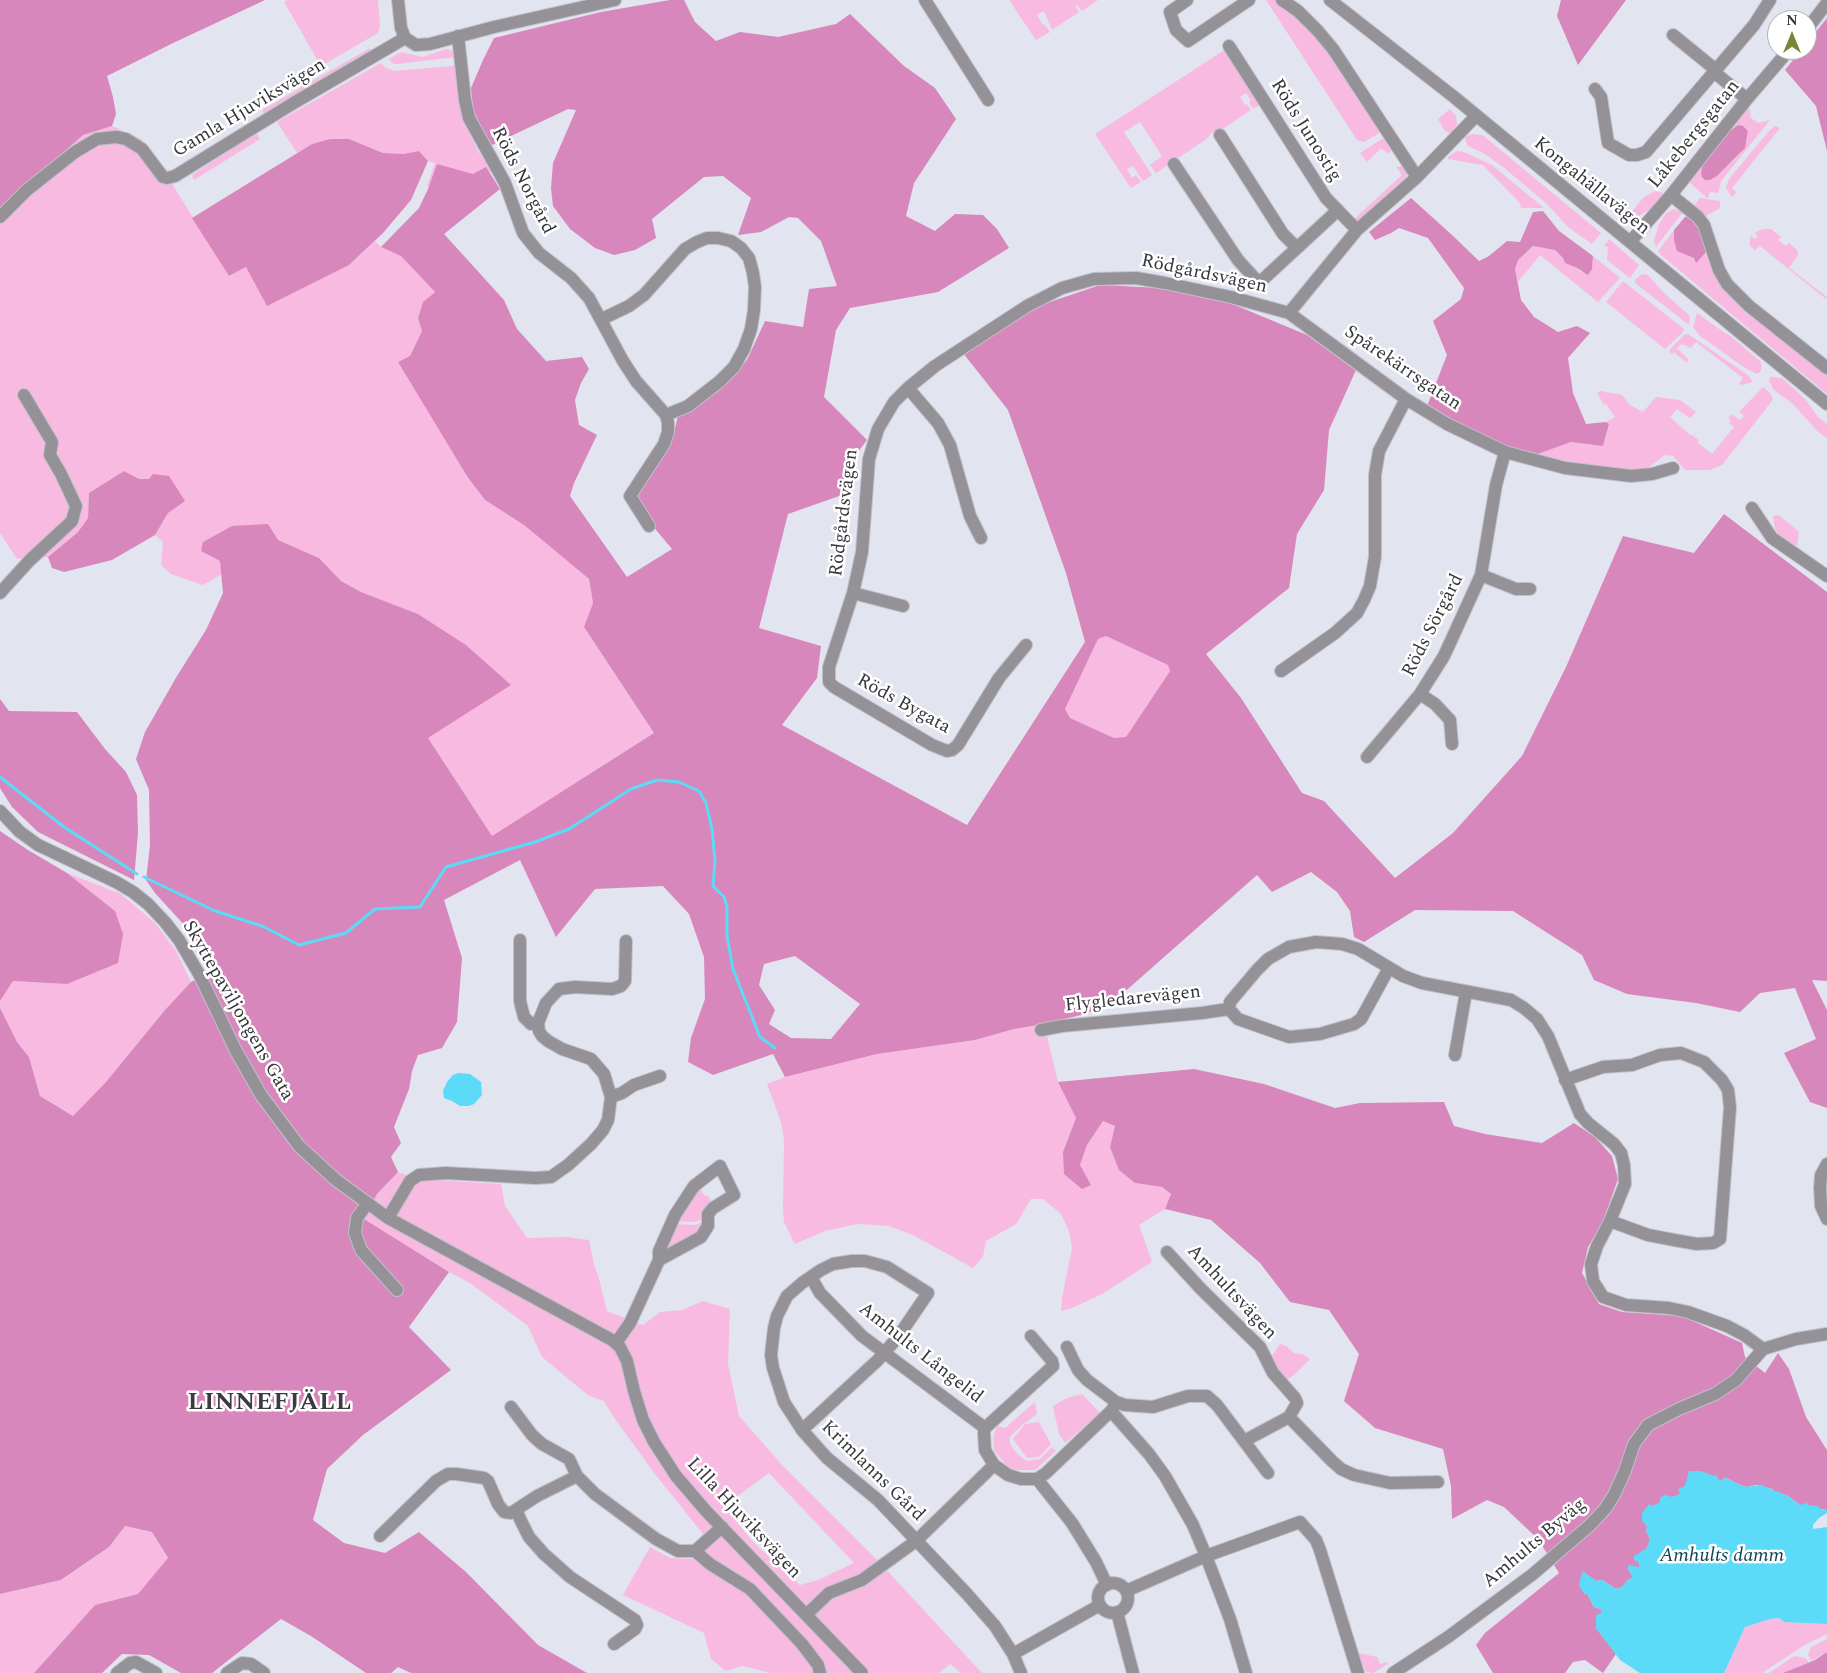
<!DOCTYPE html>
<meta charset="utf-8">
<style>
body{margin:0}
#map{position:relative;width:1827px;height:1673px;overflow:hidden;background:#e2e4ef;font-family:Spectral,serif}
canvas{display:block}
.north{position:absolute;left:1767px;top:10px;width:50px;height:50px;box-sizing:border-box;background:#fff;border:1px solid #afafb1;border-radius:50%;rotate:0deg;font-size:14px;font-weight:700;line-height:20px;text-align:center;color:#36373b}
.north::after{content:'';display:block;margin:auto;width:18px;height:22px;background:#788837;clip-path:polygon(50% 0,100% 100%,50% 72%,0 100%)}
</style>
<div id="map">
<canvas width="1827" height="1673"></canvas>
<div class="north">N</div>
</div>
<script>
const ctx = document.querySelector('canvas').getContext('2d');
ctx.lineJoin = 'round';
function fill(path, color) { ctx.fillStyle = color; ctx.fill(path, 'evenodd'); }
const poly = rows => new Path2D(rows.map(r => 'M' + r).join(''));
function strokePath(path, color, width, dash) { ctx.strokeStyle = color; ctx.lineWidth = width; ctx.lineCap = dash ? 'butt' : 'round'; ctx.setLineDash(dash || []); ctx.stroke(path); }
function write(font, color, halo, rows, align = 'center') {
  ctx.font = font + ' Spectral,serif'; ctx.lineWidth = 5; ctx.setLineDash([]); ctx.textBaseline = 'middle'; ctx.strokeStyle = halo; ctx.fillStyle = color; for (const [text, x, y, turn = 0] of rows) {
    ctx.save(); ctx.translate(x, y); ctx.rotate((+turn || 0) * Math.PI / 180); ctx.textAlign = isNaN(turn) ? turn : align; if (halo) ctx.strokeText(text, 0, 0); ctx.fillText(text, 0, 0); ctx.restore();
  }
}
fill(poly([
 [288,0,378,0,380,26,378,33,321,66,284,2],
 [1009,0,1098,0,1082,11,1077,5,1075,6,1079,12,1052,30,1044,11,1037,15,1043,25,1044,24,1050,32,1036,40],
 [1266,0,1275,0,1305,25,1324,45,1381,132,1364,142,1357,140],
 [370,48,371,50,370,51,265,115,262,110],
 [446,49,453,51,455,57,398,64,393,64,389,59,401,52,423,57],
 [1226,49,1261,104,1253,109,1249,102,1251,101,1246,93,1240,97,1245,105,1247,104,1251,110,1220,131,1213,132,1205,140,1156,173,1150,165,1162,156,1140,122,1124,132,1152,175,1143,181,1133,166,1127,169,1132,178,1136,175,1141,182,1131,188,1095,134],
 [381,63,386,68,395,71,453,66,455,63,462,118,478,151,493,172,441,185,427,186,435,163,428,161,419,151,403,154,383,153,349,139,330,139,312,144,297,153,277,122],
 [1749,107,1751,118,1758,123,1770,120,1721,181,1718,193,1710,192,1708,197,1710,198,1707,198,1688,181,1703,164,1705,180,1710,180,1717,176,1740,154,1747,140,1748,131,1738,125,1730,131],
 [1450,109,1456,116,1457,124,1451,134,1444,130,1438,119],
 [112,126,141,139,163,169,229,276,246,267,349,265,375,241,381,247,401,256,435,292,423,302,418,318,422,331,410,356,398,362,485,500,524,525,589,579,593,603,584,627,654,733,492,836,428,738,510,685,466,645,418,614,361,592,341,581,319,558,278,540,201,551,220,561,222,574,203,585,171,574,161,565,163,542,155,535,168,513,149,479,139,479,124,471,89,493,88,518,78,532,62,545,48,557,17,559,0,533,0,211,83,135],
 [1775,126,1780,128,1732,188,1736,192,1733,197,1731,196,1726,188,1729,179,1770,130],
 [256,133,260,139,194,180,192,175],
 [1472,134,1482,135,1486,138,1601,233,1592,244,1568,227,1547,204,1503,167,1485,154,1468,146,1465,139,1466,136],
 [1382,139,1385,140,1391,151,1388,154,1381,148,1367,162,1360,153],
 [1457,151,1464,152,1492,165,1544,208,1521,208,1520,203,1483,165,1448,159,1448,157],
 [1403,166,1407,173,1406,177,1360,219,1356,221,1353,220,1402,175,1396,167],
 [1655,191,1663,193,1662,197,1650,209,1634,219,1625,220,1643,198],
 [1700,198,1720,201,1720,208,1706,216,1693,207],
 [1674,209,1683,212,1656,247,1654,240,1659,224,1666,213],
 [1763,229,1771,229,1781,237,1778,240,1786,246,1789,243,1797,250,1798,255,1789,268,1827,297,1826,299,1760,246,1755,250,1750,246,1750,237,1751,236,1755,239,1758,236,1754,233],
 [1674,230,1675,236,1702,254,1707,251,1710,265,1719,283,1744,311,1827,374,1827,394,1661,255,1658,251],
 [1609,239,1639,265,1630,278,1607,260,1608,247,1604,246],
 [1533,246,1555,250,1563,258,1565,263,1577,268,1581,272,1592,269,1593,256,1619,277,1620,278,1598,302,1540,255,1518,282,1515,269,1518,260],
 [1642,274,1648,275,1664,293,1690,316,1689,325,1635,283,1635,280],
 [1623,281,1684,329,1683,332,1665,349,1606,302],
 [1697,313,1722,331,1728,334,1760,361,1762,367,1760,372,1757,374,1745,368,1700,336,1693,327],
 [1688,334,1749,376,1753,382,1741,385,1739,384,1743,378,1696,342,1691,348,1682,344,1677,348,1688,359,1687,363,1674,352,1672,355,1669,351,1672,347,1684,335],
 [1771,377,1782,378,1805,399,1818,417,1827,424,1827,438,1817,431,1793,404,1773,389,1769,380],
 [1763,387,1770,393,1773,399,1768,406,1722,465,1710,470,1685,470,1673,456,1665,455,1649,467,1632,470,1578,465,1535,455,1571,442,1603,446,1609,424,1606,422,1615,417,1606,404,1604,405,1597,393,1601,391,1622,395,1630,405,1643,412,1656,397,1680,400,1696,412,1690,418,1677,409,1670,417,1690,435,1692,435,1699,440,1697,442,1712,454,1734,427,1729,423,1731,421,1728,418,1732,414,1739,420,1744,416,1739,412],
 [1779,515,1799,532,1797,545,1795,546,1779,535,1775,529,1773,516],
 [1106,636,1168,665,1170,671,1126,737,1114,738,1070,718,1065,709,1098,639],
 [67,873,121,894,155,923,176,951,191,982,165,1010,106,1082,73,1116,40,1096,29,1057,17,1042,0,1008,0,1001,13,981,67,984,115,911],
 [1044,1024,1058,1082,1076,1118,1063,1152,1080,1165,1087,1145,1103,1121,1115,1126,1110,1147,1135,1183,1162,1187,1171,1194,1165,1209,1139,1225,1152,1262,1102,1294,1072,1308,1061,1311,1062,1298,1072,1248,1069,1231,1061,1214,1043,1199,1031,1199,1016,1224,986,1241,983,1257,973,1268,913,1235,889,1226,858,1224,825,1231,795,1244,784,1222,783,1210,784,1140,781,1122,767,1084,785,1077,877,1054,975,1040,1014,1029],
 [398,1172,417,1179,501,1184,505,1206,527,1238,567,1237,589,1240,594,1265,598,1275,607,1311,643,1325,660,1312,682,1310,703,1301,730,1309,728,1364,739,1416,783,1466,877,1560,898,1547,880,1563,982,1673,961,1673,950,1664,939,1673,771,1673,743,1666,726,1671,711,1659,704,1633,623,1595,650,1547,670,1558,693,1559,703,1534,655,1474,615,1419,604,1401,589,1396,542,1357,528,1326,470,1283,449,1272,364,1219,377,1194],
 [769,1473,854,1563,818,1580,800,1585,752,1541,724,1506],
 [698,1186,702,1189,701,1191,705,1196,708,1196,709,1197,712,1204,704,1219,693,1222,674,1221],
 [703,1222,701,1230,671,1248,665,1246,673,1224,694,1225],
 [1280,1344,1286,1346,1294,1353,1302,1354,1310,1359,1294,1375,1285,1381,1271,1357],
 [1082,1394,1100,1413,1065,1443,1059,1434,1053,1406,1067,1398],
 [1035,1402,1037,1414,1021,1426,1010,1437,1010,1444,1017,1454,1027,1461,1040,1459,1052,1447,1056,1451,1035,1470,1013,1470,1008,1468,994,1450,993,1437,997,1426,1005,1428],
 [1039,1422,1051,1444,1039,1457,1027,1458,1013,1439,1025,1424],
 [124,1526,152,1532,168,1559,138,1594,95,1605,34,1673,0,1673,0,1594,62,1580,109,1547],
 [1779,1618,1784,1622,1827,1624,1827,1634,1803,1646,1762,1673,1724,1673,1745,1627,1770,1619],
 [1827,1639,1827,1652,1811,1661,1808,1655,1811,1647],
 [1358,1653,1377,1657,1380,1664,1387,1662,1388,1664,1373,1673,1366,1672],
 [1794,1656,1805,1658,1809,1662,1783,1673,1769,1673]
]), '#f8bae1');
fill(poly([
 [0,0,265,0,171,44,107,76,113,97,116,114,112,126,83,135,0,210],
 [670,0,684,0,695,22,716,41,740,32,778,37,836,24,850,14,904,66,935,88,956,119,914,183,906,216,935,231,955,214,983,215,997,229,1009,248,938,292,850,308,836,330,824,397,867,440,852,460,851,470,842,495,788,514,759,628,821,646,817,678,782,725,967,825,1085,642,1066,573,1008,410,963,353,1038,306,1100,285,1161,288,1230,303,1307,335,1356,370,1329,430,1324,490,1297,534,1289,588,1206,654,1241,698,1302,793,1324,801,1395,878,1453,833,1522,756,1566,667,1623,536,1694,553,1724,514,1827,592,1827,981,1812,980,1827,1010,1827,1108,1810,1102,1784,1053,1816,1039,1795,988,1760,993,1740,1012,1696,1003,1627,994,1594,980,1582,955,1513,911,1415,910,1364,942,1354,937,1350,911,1337,892,1311,872,1272,892,1257,875,1112,1003,1085,1014,1044,1024,1014,1029,975,1040,877,1054,785,1077,773,1054,713,1075,688,1062,691,1038,705,999,704,957,689,914,663,886,595,889,556,937,520,860,444,900,462,958,457,1022,442,1048,418,1055,412,1071,409,1089,394,1127,401,1143,391,1157,398,1172,377,1194,364,1219,449,1272,409,1327,451,1370,363,1435,327,1469,313,1520,344,1543,385,1553,419,1532,466,1572,538,1645,587,1673,411,1673,398,1667,391,1673,366,1673,311,1636,281,1619,212,1673,181,1673,149,1655,122,1654,102,1673,34,1673,95,1605,138,1594,168,1558,152,1532,125,1526,109,1547,61,1580,0,1594,0,1008,17,1042,29,1057,40,1096,73,1116,106,1082,165,1010,191,982,213,970,186,927,155,893,146,880,150,845,149,790,136,759,145,732,177,676,206,630,223,593,220,561,201,551,203,542,232,526,268,524,278,540,319,558,341,581,361,592,418,614,466,645,511,685,428,738,492,836,654,733,584,627,593,603,589,579,524,525,485,500,467,476,398,362,410,356,422,331,418,318,423,302,435,292,401,256,381,247,419,208,428,189,437,164,473,174,486,167,500,189,444,234,504,300,517,329,546,361,582,357,589,369,581,383,575,400,579,425,597,435,574,483,570,496,627,577,672,549,651,524,636,493,672,440,678,416,717,392,747,360,765,321,803,327,809,289,837,286,821,241,798,218,789,217,761,232,738,235,751,198,723,176,704,177,652,219,656,238,635,250,614,255,595,248,570,229,553,206,551,188,553,163,576,110,568,109,490,146,473,110,471,88,483,60,494,38,601,12],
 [1106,636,1168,665,1170,671,1126,737,1114,738,1070,718,1065,709,1098,639],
 [795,956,860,1004,831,1039,791,1038,769,1024,775,1010,759,985,764,964],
 [1561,0,1626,0,1578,65,1557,16],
 [1827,18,1827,151,1816,106,1785,70,1801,50,1807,50,1807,43],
 [1738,125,1743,126,1748,131,1745,148,1717,176,1710,180,1705,180,1702,177,1701,173,1703,164,1730,131],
 [330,139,349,139,383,153,403,154,419,151,428,161,411,200,383,233,349,265,267,306,246,267,229,276,192,218,312,144],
 [1411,198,1452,235,1479,261,1489,256,1507,241,1520,242,1533,212,1543,211,1559,231,1593,256,1592,269,1588,275,1577,268,1565,263,1563,258,1555,250,1533,246,1518,260,1515,269,1521,300,1534,317,1558,332,1577,326,1590,333,1568,358,1573,393,1586,424,1606,422,1609,424,1603,446,1571,442,1535,455,1489,440,1427,406,1447,355,1433,321,1461,299,1464,288,1428,238,1399,228,1391,233,1375,240,1369,232],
 [1688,216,1700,229,1707,251,1696,263,1694,258,1677,251,1674,240,1674,230,1685,217],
 [124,471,139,479,149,479,153,474,169,476,185,501,168,513,155,535,112,560,64,572,52,568,48,557,78,532,88,518,89,493],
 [0,699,9,711,77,712,105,749,126,772,137,795,138,833,134,880,38,832,12,807,0,788],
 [0,831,28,850,67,873,115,911,123,934,118,963,67,984,13,981,0,1001],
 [1194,1069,1264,1084,1335,1108,1360,1103,1444,1102,1454,1126,1485,1134,1542,1143,1574,1123,1595,1137,1612,1156,1618,1179,1602,1224,1588,1247,1582,1273,1599,1304,1622,1312,1682,1316,1742,1343,1745,1357,1765,1373,1778,1353,1789,1369,1806,1417,1827,1450,1827,1510,1800,1505,1788,1496,1774,1491,1772,1489,1756,1485,1747,1487,1740,1485,1726,1478,1719,1481,1714,1476,1685,1486,1680,1494,1653,1506,1646,1531,1650,1539,1647,1548,1639,1563,1639,1568,1628,1566,1628,1569,1634,1578,1629,1579,1622,1587,1616,1589,1602,1580,1596,1581,1583,1572,1588,1595,1594,1607,1601,1609,1601,1613,1596,1628,1616,1654,1603,1673,1585,1660,1573,1662,1565,1673,1493,1673,1476,1645,1485,1633,1559,1573,1538,1539,1504,1507,1487,1500,1452,1519,1451,1486,1443,1449,1375,1428,1344,1401,1359,1354,1329,1310,1290,1302,1260,1263,1211,1220,1165,1209,1171,1194,1162,1187,1135,1183,1119,1170,1110,1147,1115,1126,1103,1121,1087,1145,1080,1165,1091,1185,1082,1189,1064,1174,1063,1152,1076,1118,1058,1082],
 [1827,1652,1827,1673,1783,1673,1815,1660]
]), '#d787bb');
fill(poly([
 [458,1073,470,1074,481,1082,482,1095,474,1104,469,1106,460,1106,452,1101,444,1098,443,1091,447,1082,453,1075],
 [1689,1471,1701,1471,1714,1476,1716,1474,1719,1481,1726,1478,1740,1485,1747,1487,1761,1485,1788,1496,1800,1505,1807,1503,1808,1505,1818,1506,1821,1509,1827,1510,1827,1513,1819,1518,1813,1525,1813,1529,1827,1527,1827,1624,1784,1622,1779,1618,1770,1619,1745,1627,1724,1673,1640,1673,1620,1660,1596,1628,1596,1615,1601,1613,1601,1609,1594,1607,1588,1595,1584,1594,1579,1585,1581,1576,1583,1571,1596,1581,1602,1580,1616,1589,1622,1587,1629,1579,1633,1578,1628,1569,1628,1565,1639,1567,1639,1563,1634,1560,1634,1556,1647,1548,1650,1539,1646,1531,1647,1526,1642,1521,1642,1513,1649,1504,1653,1506,1660,1502,1660,1498,1665,1495,1672,1497,1680,1494,1678,1489,1685,1486]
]), '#5bdbf7');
strokePath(poly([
 [0,777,64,827,137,874],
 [144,877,215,911,262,926,299,945,346,933,375,909,420,907,446,867,535,842,569,829,631,789,657,780,679,782,699,791,706,803,712,829,715,861,713,886,724,897,727,907,727,936,733,969,760,1037,775,1048]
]), '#5bdbf7', 3);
const minor = poly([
 [398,0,401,28,405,38,416,45,430,44,494,27,615,0],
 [925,0,988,100],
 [1187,0,1170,12,1176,30,1188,41,1249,0],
 [1282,0,1298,11,1318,31,1333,49,1417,177],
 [1330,0,1454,97,1827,404],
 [1807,29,1827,3],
 [1673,35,1716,70],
 [458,36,465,100,469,118,505,183,523,233,539,253,571,278,589,298,623,361,636,381,666,415,668,423,668,432,664,444,630,496,649,526],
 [1229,46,1326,198,1357,230],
 [1595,89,1601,97,1608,143,1629,155,1637,155,1646,152,1714,72],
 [1747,99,1714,72,1754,25,1770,0],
 [1220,135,1283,234,1297,248,1338,210],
 [1174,164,1238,260,1259,283,1297,248],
 [1671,195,1698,217,1704,225,1719,270,1727,284,1749,306,1827,368],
 [0,217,27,190,75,152,97,139,116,137,126,139,142,149,163,177,167,178,175,176,292,104,405,38],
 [1630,242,1671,195,1747,99,1789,50],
 [1289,313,1406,399,1447,424,1505,452,1565,468,1631,476,1652,474,1673,468],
 [602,319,629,306,644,295,685,249,697,242,707,238,718,238,731,241,741,248,749,258,753,273,755,287,754,310,751,329,744,349,734,367,720,381,688,406,666,415],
 [908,388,938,423,950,445,970,516,981,538],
 [1752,508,1772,538,1827,576],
 [1481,575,1516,589,1530,589],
 [0,593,30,560,72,521,76,506,61,474,50,455,52,442,24,395],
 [853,593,903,606],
 [1026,645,999,678,958,745,952,750,947,751,932,745,834,687,829,682,829,667,853,593,862,552,869,459,878,429,894,402,908,388,935,366,1027,306,1062,288,1094,279,1136,278,1165,283,1231,297,1289,313,1357,230,1417,177,1476,116],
 [1281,671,1335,633,1357,613,1364,600,1370,586,1375,557,1375,475,1379,451,1406,399],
 [1420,694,1435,704,1450,720,1452,744],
 [1367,757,1420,694,1444,656,1481,575,1496,485,1505,452],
 [0,811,20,832,38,845,116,882,133,892,148,904,165,922,179,940,199,974,236,1051,261,1095,299,1146,336,1180,388,1218,612,1340,620,1347,627,1361,634,1391,643,1420,654,1442,676,1476,706,1511,862,1673],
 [520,940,520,1001,524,1017,531,1024,538,1023],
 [1389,968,1361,1019,1354,1024,1320,1034,1289,1037,1238,1019,1229,1009,1230,1002,1257,970,1268,959,1289,947,1316,942,1342,944,1358,949,1403,976,1422,983,1511,1000,1524,1008,1537,1019,1548,1036,1580,1114,1588,1123,1614,1144,1621,1153,1624,1165,1625,1184,1610,1221,1597,1246,1591,1264,1593,1281,1603,1297,1626,1305,1669,1308,1688,1312,1727,1326,1744,1335,1763,1349,1796,1339,1827,1334],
 [1041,1030,1062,1026,1202,1013,1229,1009],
 [1455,1055,1466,992],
 [1565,1080,1603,1067,1632,1065,1660,1055,1681,1053,1704,1062,1722,1080,1728,1090,1730,1107,1720,1239,1713,1243,1697,1244,1674,1240,1648,1235,1610,1221],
 [611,1097,622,1093,634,1085,660,1076],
 [1827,1164,1821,1175,1820,1188,1821,1206,1827,1219],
 [367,1204,357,1218,355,1233,361,1250,397,1290],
 [388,1218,410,1181,419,1175,446,1173,535,1178,551,1177,568,1165,591,1144,603,1130,608,1120,611,1097,604,1074,591,1059,562,1049,548,1041,542,1036,539,1031,538,1023,546,1003,559,989,575,987,612,989,621,986,625,981,626,941],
 [1167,1252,1201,1289,1260,1347,1273,1373,1295,1398,1297,1403,1289,1417,1244,1441],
 [852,1261,865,1261,887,1267,928,1293,898,1337,878,1360,802,1430,784,1402,773,1368,771,1355,774,1328,777,1316,787,1296,802,1283,821,1270,833,1264,852,1261],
 [811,1277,820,1293,862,1336,985,1428],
 [616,1343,630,1323,659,1260,701,1237,708,1226,708,1214,713,1208,734,1195,720,1166,694,1186,675,1215,659,1251,659,1260],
 [1067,1347,1078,1370,1087,1380,1116,1402,1113,1408],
 [1116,1402,1125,1405,1153,1407,1188,1396,1207,1396,1217,1405,1268,1473],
 [511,1407,532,1435,542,1444,569,1459,577,1476],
 [1289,1417,1332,1461,1341,1469,1354,1475,1390,1483,1438,1482],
 [985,1428,984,1433,985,1450,994,1465,1008,1475,1021,1479,1037,1479,1072,1523,1096,1562,1107,1585],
 [985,1428,1053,1366,1052,1361,1031,1336],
 [802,1430,827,1458,878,1500,967,1594,995,1626,1013,1654,1100,1605],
 [1037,1479,1046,1473,1111,1411,1149,1454,1165,1476,1193,1525,1206,1556,1300,1522,1316,1540,1320,1550,1358,1673],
 [517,1511,520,1519,529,1537,544,1554,570,1577,635,1620,637,1625,635,1629,614,1644],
 [380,1536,436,1481,448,1474,456,1474,484,1478,488,1481,498,1504,504,1512,511,1513,537,1496,577,1476,595,1494,656,1539,678,1551,695,1551,722,1527],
 [695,1551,710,1564,750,1589,802,1644,818,1665,820,1673],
 '1098 1598a15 15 0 1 1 30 0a15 15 0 1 1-30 0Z',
 [1126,1591,1206,1556,1230,1619,1246,1673],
 [1117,1612,1133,1673],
 [806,1615,829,1593,862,1580,916,1541,994,1465],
 [1013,1654,1021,1673],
 [117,1673,130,1663,136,1662,156,1673],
 [227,1673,242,1663,251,1664,264,1673],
 [1393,1673,1448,1637,1533,1574,1590,1525,1605,1509,1614,1495,1624,1473,1634,1444,1648,1425,1679,1409,1715,1394,1736,1380,1763,1349]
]);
strokePath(minor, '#c0c1cb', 14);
strokePath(minor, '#959297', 12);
write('19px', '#36373b', '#fff', [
 ["Gamla Hjuviksvägen",250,109,-31],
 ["Röds Junostig",1305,131,58],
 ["Låkebergsgatan",1695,135,-51],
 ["Röds Norgård",522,181,63],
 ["Kongahällavägen",1591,187,39],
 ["Rödgårdsvägen",1204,275,12],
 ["Spårekärrsgatan",1402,369,34],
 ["Rödgårdsvägen",845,513,-83],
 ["Röds Sörgård",1434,626,-63],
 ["Röds Bygata",903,705,29],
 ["Flygledarevägen",1133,1000,-6],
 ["Skyttepaviljongens Gata",237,1011,60],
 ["Amhultsvägen",1231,1293,47],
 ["Amhults Långelid",920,1354,38],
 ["Krimlanns Gård",872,1472,44],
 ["Lilla Hjuviksvägen",743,1519,47],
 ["Amhults Byväg",1535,1544,-40]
]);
write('italic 20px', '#0e4753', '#fff', [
 ["Amhults damm",1722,1557]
]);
ctx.letterSpacing = '1px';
write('bold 24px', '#393a42', '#fff', [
 ["LINNEFJÄLL",270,1404]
]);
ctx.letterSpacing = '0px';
</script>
